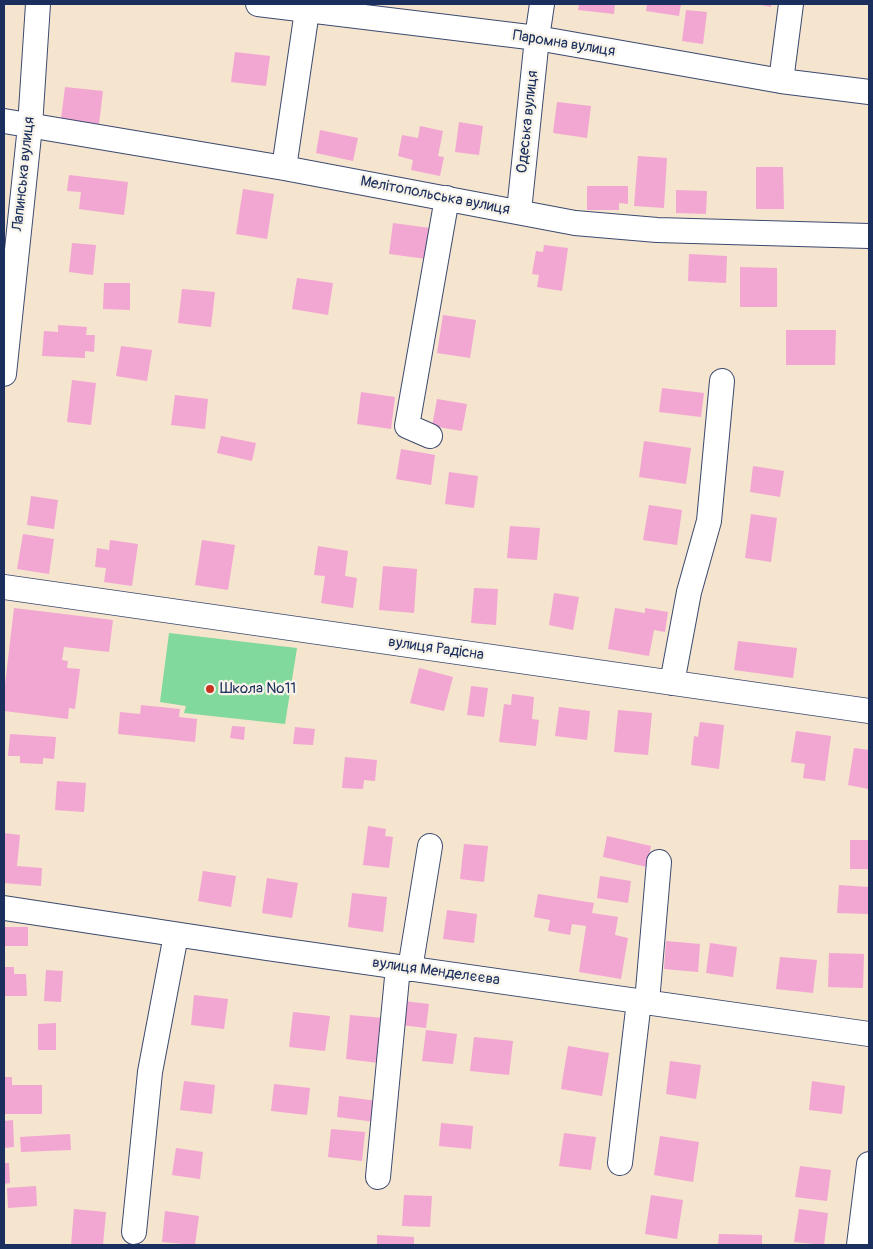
<!DOCTYPE html>
<meta charset="utf-8">
<style>
body{margin:0}
#map{position:relative;width:873px;height:1249px;overflow:hidden;background:#f5e4ce;font-family:Pangolin,sans-serif}
canvas{display:block}
.frame{position:absolute;inset:0;border:5px solid #1b2f5e;pointer-events:none}
</style>
<div id="map">
<canvas width="873" height="1249"></canvas>
<div class="frame"></div>
</div>
<script>
const ctx = document.querySelector('canvas').getContext('2d');
ctx.lineJoin = 'round';
function fill(path, color) { ctx.fillStyle = color; ctx.fill(path, 'evenodd'); }
const poly = rows => new Path2D(rows.map(r => 'M' + r).join(''));
function strokePath(path, color, width, dash) { ctx.strokeStyle = color; ctx.lineWidth = width; ctx.lineCap = dash ? 'butt' : 'round'; ctx.setLineDash(dash || []); ctx.stroke(path); }
function write(font, color, halo, rows, align = 'center') {
  ctx.font = font + ' Pangolin,sans-serif'; ctx.lineWidth = 4.5; ctx.setLineDash([]); ctx.textBaseline = 'middle'; ctx.strokeStyle = halo; ctx.fillStyle = color; for (const [text, x, y, turn = 0] of rows) {
    ctx.save(); ctx.translate(x, y); ctx.rotate((+turn || 0) * Math.PI / 180); ctx.textAlign = isNaN(turn) ? turn : align; if (halo) ctx.strokeText(text, 0, 0); ctx.fillText(text, 0, 0); ctx.restore();
  }
}
fill(poly([
 [169,633,297,648,285,724,184,713,186,706,160,702]
]), '#81d99d');
fill(poly([
 [579,4,615,4,614,14,578,10],
 [647,4,681,4,679,16,646,11],
 [756,4,771,4,771,7],
 [686,10,707,12,703,44,682,41],
 [235,52,270,56,266,86,231,82],
 [65,87,103,91,99,124,61,119],
 [557,102,591,106,587,138,553,133],
 [459,122,483,126,479,155,455,152],
 [420,126,443,131,438,156,444,157,440,176,411,170,413,160,398,156,402,135,418,138],
 [320,130,358,138,353,161,316,153],
 [638,156,667,158,664,208,634,206],
 [756,167,783,167,784,209,756,209],
 [69,175,128,182,124,215,79,209,81,192,67,191],
 [587,186,628,186,628,204,619,203,619,210,587,210],
 [243,189,274,194,267,239,236,234],
 [676,190,707,191,706,214,676,213],
 [393,223,430,228,426,259,389,254],
 [72,243,96,245,93,275,69,272],
 [544,245,568,248,562,291,537,287,539,275,532,274,536,251,543,252],
 [689,254,727,256,726,283,688,281],
 [740,267,777,268,777,307,740,307],
 [297,278,333,283,328,315,292,309],
 [104,283,130,283,130,310,103,309],
 [182,289,215,292,211,327,178,323],
 [443,315,476,320,470,358,437,353],
 [58,325,87,327,86,335,95,335,94,352,85,351,85,358,42,356,44,331,58,332],
 [786,330,836,330,835,365,786,365],
 [121,346,152,350,147,381,116,376],
 [72,380,96,383,91,425,67,422],
 [662,388,704,393,701,417,659,412],
 [361,392,395,397,391,429,357,424],
 [175,395,208,399,205,429,171,425],
 [437,399,467,404,462,431,432,426],
 [221,436,256,443,252,461,217,453],
 [644,441,691,448,686,484,639,477],
 [401,449,435,455,431,485,396,479],
 [753,466,784,471,780,497,750,492],
 [449,472,478,476,474,508,445,504],
 [31,496,58,500,54,529,27,525],
 [649,505,682,510,677,545,643,540],
 [751,514,777,518,771,562,745,558],
 [510,526,540,528,537,560,507,558],
 [23,534,54,539,49,574,17,569],
 [110,540,138,544,132,586,104,582,106,568,95,567,97,548,109,550],
 [202,540,235,545,228,590,195,585],
 [318,546,348,551,345,576,357,578,353,608,321,603,325,576,314,575],
 [383,566,417,569,414,613,379,610],
 [474,588,498,589,496,625,471,623],
 [554,593,579,597,573,630,549,625],
 [14,608,113,620,109,652,64,647,62,660,68,661,67,668,80,669,75,709,69,708,68,719,4,711,4,693],
 [615,608,645,613,645,608,668,612,665,632,654,630,649,656,608,649],
 [738,641,797,648,793,678,734,670],
 [419,668,453,677,444,711,410,703],
 [471,686,488,688,484,717,467,715],
 [512,694,534,697,532,719,539,720,536,746,499,742,504,704,511,705],
 [141,705,180,709,179,717,197,719,195,742,118,734,120,712,140,714],
 [559,707,590,711,587,740,555,736],
 [618,710,652,713,648,755,614,752],
 [700,722,724,725,719,769,691,765,694,736,698,737],
 [232,726,245,727,244,740,230,738],
 [295,727,315,729,313,745,293,744],
 [796,731,831,736,825,781,803,778,805,764,791,762],
 [10,734,56,737,54,759,43,758,43,764,20,763,20,756,8,756],
 [854,748,869,750,869,789,848,785],
 [345,757,377,760,375,781,364,780,363,789,342,788],
 [57,781,86,783,84,812,55,810],
 [368,826,386,829,385,836,393,837,389,868,363,865],
 [4,833,20,835,17,866,42,868,41,886,4,883],
 [607,836,651,846,647,867,603,857],
 [850,840,869,840,869,869,850,869],
 [464,844,488,846,484,882,460,879],
 [203,871,236,876,231,907,198,901],
 [600,876,631,881,628,903,597,898],
 [267,878,298,883,292,918,262,913],
 [839,885,869,887,869,914,837,913],
 [352,893,387,897,383,932,348,927],
 [538,894,594,903,592,913,618,917,615,935,628,938,621,979,579,972,586,926,572,924,570,935,548,931,550,920,534,917],
 [447,910,477,914,474,943,443,939],
 [4,927,28,927,28,946,4,946],
 [666,941,700,944,698,972,664,969],
 [710,943,737,947,733,977,706,973],
 [829,953,864,954,863,988,828,987],
 [780,957,817,960,813,993,776,989],
 [4,967,14,967,14,974,26,974,27,996,4,996],
 [46,970,63,971,61,1002,44,1001],
 [194,995,228,999,224,1029,191,1025],
 [404,1001,429,1004,426,1028,401,1025],
 [293,1012,330,1016,325,1051,289,1047],
 [350,1015,384,1018,379,1063,346,1059],
 [56,1023,56,1050,38,1050,38,1024],
 [426,1030,457,1034,453,1064,422,1061],
 [474,1037,513,1041,509,1075,470,1071],
 [568,1046,609,1053,602,1096,561,1089],
 [670,1061,701,1065,696,1099,666,1094],
 [4,1077,12,1077,12,1085,42,1085,42,1114,4,1114],
 [184,1081,215,1085,212,1114,180,1110],
 [812,1081,845,1086,842,1114,809,1110],
 [274,1084,310,1088,307,1115,271,1111],
 [339,1096,378,1101,375,1122,337,1117],
 [13,1120,14,1147,4,1148,4,1121],
 [441,1123,473,1126,471,1149,439,1146],
 [331,1129,365,1132,362,1161,328,1157],
 [564,1133,596,1137,591,1170,559,1166],
 [70,1134,71,1150,21,1152,20,1137],
 [660,1136,699,1142,693,1182,654,1175],
 [176,1148,203,1152,200,1179,172,1175],
 [4,1163,9,1163,10,1183,4,1184],
 [800,1166,831,1170,827,1201,795,1197],
 [36,1186,37,1206,8,1208,7,1188],
 [404,1195,432,1196,430,1227,402,1226],
 [651,1195,683,1200,677,1239,645,1234],
 [74,1209,106,1212,103,1245,71,1245],
 [799,1209,828,1213,824,1245,794,1242],
 [165,1211,199,1216,195,1245,162,1242],
 [719,1234,762,1235,762,1245,718,1245],
 [377,1235,414,1237,414,1245,377,1245]
]), '#f2a6d2');
const minor = poly([
 [258,4,537,38,781,81,869,92],
 [781,81,791,4],
 [4,121,284,168,575,223,657,230,869,236],
 [284,168,308,4],
 [519,211,537,38,542,4],
 [4,374,30,126,38,4],
 [430,436,407,426,447,198],
 [4,587,869,711],
 [672,683,689,592,709,521,722,381],
 [4,908,266,948,869,1034],
 [410,969,430,846],
 [647,1002,659,862],
 [620,1163,639,1001],
 [378,1177,398,967],
 [134,1232,150,1072,176,935],
 [859,1245,869,1164]
]);
strokePath(minor, '#3c4a6f', 26);
strokePath(minor, '#fff', 24);
for (const [x, y, r, color] of [
 [210,689,5,"#c8321e"]
]) { const dot = new Path2D(); dot.arc(x, y, r, 0, 2 * Math.PI); ctx.fillStyle = color; ctx.fill(dot); strokePath(dot, '#f7f3e8', 2); }
write('15px', '#1b2f5e', '#f7f3e8', [
 ["Паромна вулиця",564,44,9],
 ["Одеська вулиця",528,122,-84],
 ["Лапинська вулиця",24,174,-84],
 ["Мелітопольська вулиця",435,196,11],
 ["вулиця Радісна",436,649,8],
 ["вулиця Менделєєва",436,972,8]
]);
write('15px', '#1b2f5e', '#f7f3e8', [
 ["Школа №11",220,689]
], 'left');
</script>
